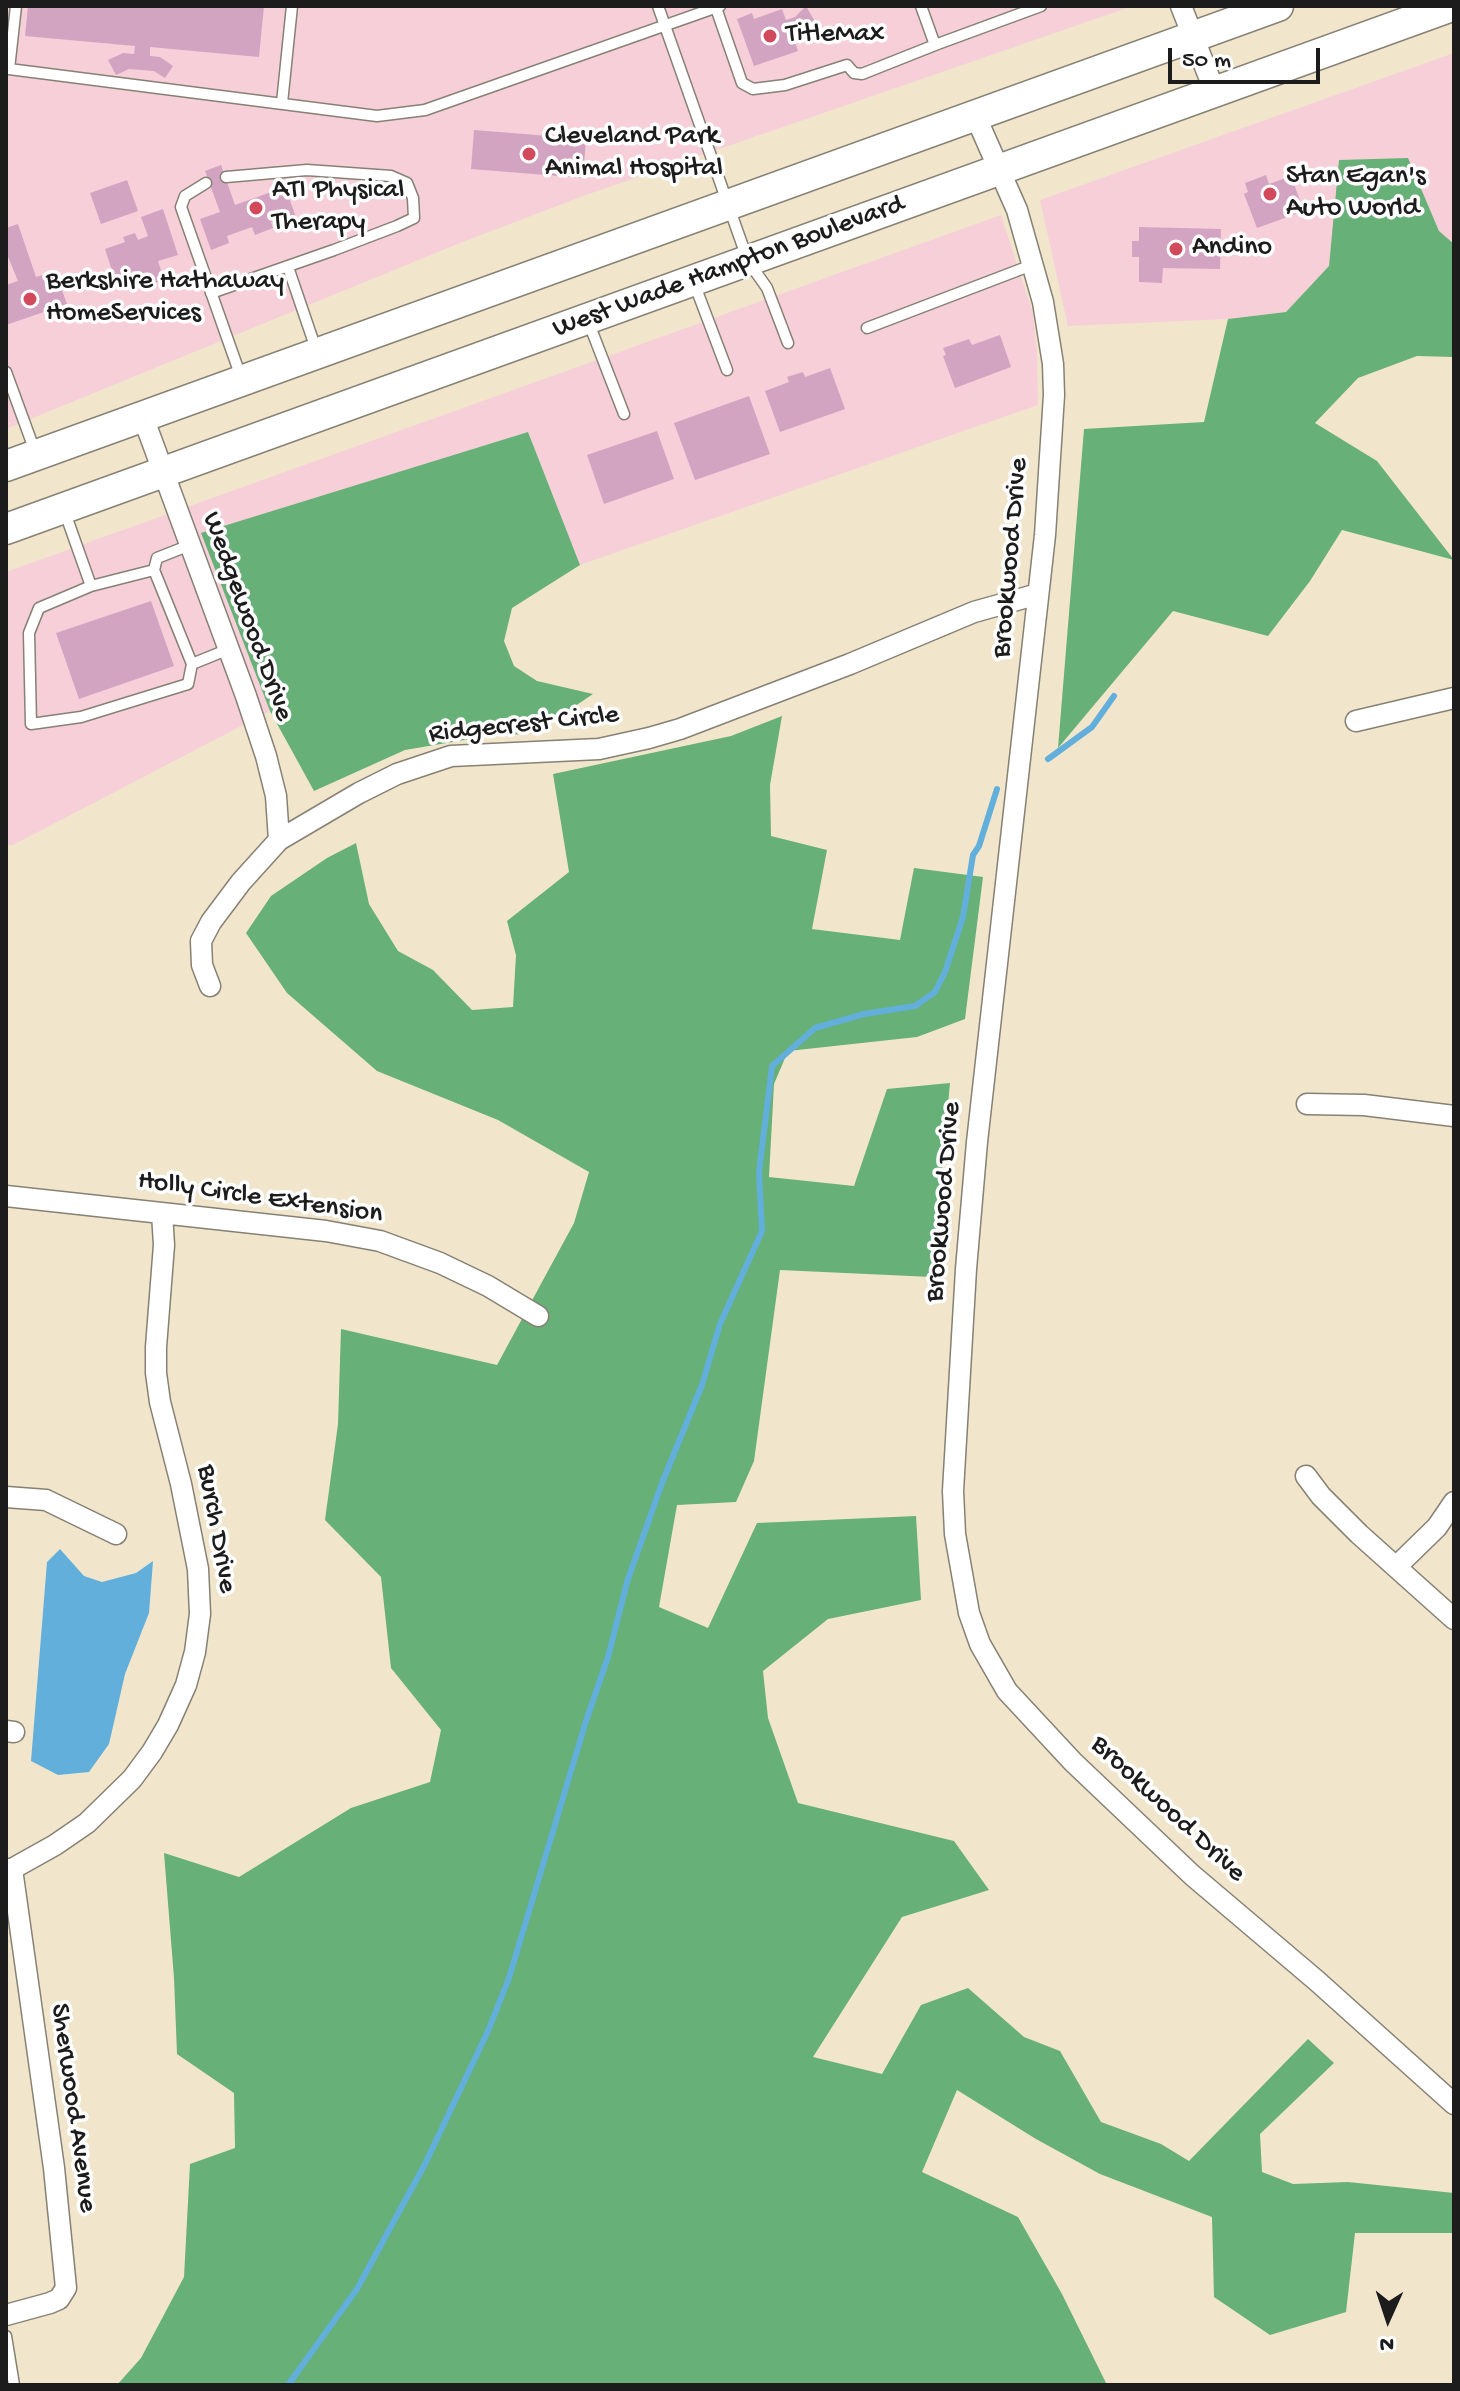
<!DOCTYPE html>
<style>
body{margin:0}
#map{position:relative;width:1460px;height:2391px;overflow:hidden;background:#f1e6cc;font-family:"Gochi Hand",sans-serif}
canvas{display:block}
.frame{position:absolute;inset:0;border:8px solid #1c1c1c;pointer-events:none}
.north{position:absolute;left:1348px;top:2279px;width:80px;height:80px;-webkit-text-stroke:6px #fff;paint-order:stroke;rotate:183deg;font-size:22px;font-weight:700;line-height:32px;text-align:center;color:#1c1c1c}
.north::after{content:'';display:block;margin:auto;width:28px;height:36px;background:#1c1c1c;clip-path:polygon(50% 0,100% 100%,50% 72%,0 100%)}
.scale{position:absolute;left:1168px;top:48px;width:152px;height:36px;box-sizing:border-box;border:4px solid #1c1c1c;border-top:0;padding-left:10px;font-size:24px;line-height:28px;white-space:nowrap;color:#1c1c1c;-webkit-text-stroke:6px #fff;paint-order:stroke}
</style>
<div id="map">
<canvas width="1460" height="2391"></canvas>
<div class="frame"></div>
<div class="north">N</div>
<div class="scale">50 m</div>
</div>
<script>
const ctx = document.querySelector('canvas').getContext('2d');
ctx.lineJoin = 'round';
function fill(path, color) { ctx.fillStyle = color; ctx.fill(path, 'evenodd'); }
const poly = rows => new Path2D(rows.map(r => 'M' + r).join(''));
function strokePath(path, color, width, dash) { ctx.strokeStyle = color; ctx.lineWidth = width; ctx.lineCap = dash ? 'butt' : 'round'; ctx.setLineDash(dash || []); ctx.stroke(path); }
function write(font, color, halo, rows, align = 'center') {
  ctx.font = font + ' "Gochi Hand",sans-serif'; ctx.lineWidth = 7; ctx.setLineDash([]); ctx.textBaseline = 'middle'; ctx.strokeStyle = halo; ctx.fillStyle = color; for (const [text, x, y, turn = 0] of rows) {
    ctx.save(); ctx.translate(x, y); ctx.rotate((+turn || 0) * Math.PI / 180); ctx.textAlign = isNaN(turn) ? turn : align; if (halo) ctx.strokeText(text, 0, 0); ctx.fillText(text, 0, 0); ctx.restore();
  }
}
fill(poly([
 [6,6,1133,6,586,195,460,243,6,429],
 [1454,53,1454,244,1439,231,1408,158,1339,160,1329,266,1286,312,1228,319,1068,326,1040,200],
 [1001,215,1033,313,1037,353,1038,405,580,565,528,432,202,533,270,711,13,845,6,845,6,572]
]), '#f6cfd9');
fill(poly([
 [1408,158,1439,231,1454,244,1454,357,1417,356,1358,378,1315,423,1377,461,1454,560,1342,530,1310,581,1268,636,1173,611,1058,748,1084,429,1204,422,1228,319,1286,312,1329,266,1339,160],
 [528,432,580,565,512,608,504,641,514,666,537,681,593,694,535,733,482,737,405,750,314,791,270,711,201,533],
 [782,716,770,785,771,836,827,850,812,929,900,940,914,868,983,877,965,1019,917,1037,788,1051,774,1084,769,1177,854,1186,887,1089,950,1083,932,1277,780,1270,754,1461,736,1502,677,1505,659,1607,708,1628,757,1523,916,1516,921,1600,828,1619,763,1671,768,1718,798,1803,954,1841,989,1890,902,1917,813,2057,882,2074,921,2005,968,1988,1024,2037,1060,2051,1101,2122,1161,2144,1189,2161,1308,2039,1334,2063,1260,2134,1262,2172,1293,2184,1348,2182,1454,2193,1454,2233,1355,2233,1346,2312,1270,2335,1214,2297,1212,2217,1100,2174,1036,2139,957,2090,922,2172,1018,2217,1062,2294,1107,2385,117,2385,141,2358,184,2277,190,2164,235,2148,234,2093,177,2054,174,1978,164,1853,239,1877,351,1808,430,1782,441,1730,391,1668,381,1577,325,1520,338,1424,341,1329,497,1365,574,1223,589,1172,498,1120,377,1071,287,993,246,933,271,896,327,858,356,843,369,904,398,951,433,970,472,1010,513,1007,516,955,507,921,569,872,553,774,731,736]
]), '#67b077');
fill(poly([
 [60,1549,84,1576,102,1582,136,1573,153,1561,149,1613,125,1674,109,1744,89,1772,58,1775,31,1761,47,1562]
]), '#62afdc');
strokePath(poly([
 [1048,759,1092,727,1114,696],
 [288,2385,357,2289,425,2164,488,2031,509,1978,586,1721,608,1657,627,1582,662,1483,702,1385,720,1324,762,1231,759,1172,772,1066,815,1028,864,1014,915,1006,935,992,945,972,963,917,973,855,979,846,997,789]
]), '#62afdc', 6);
fill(poly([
 [28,6,264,6,259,57,150,47,150,56,160,57,173,66,165,78,154,71,129,69,116,75,108,60,123,53,134,54,135,46,25,36],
 [806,6,814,20,801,34,793,37,798,51,754,66,737,19,752,13,754,19,782,9,786,20,795,17],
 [474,130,586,139,583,178,471,169],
 [221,165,235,205,285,187,296,217,293,218,294,221,286,224,284,218,271,222,273,228,255,235,252,227,227,236,229,243,211,250,200,219,220,212,205,171],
 [1266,175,1269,184,1291,176,1304,211,1257,228,1244,194,1248,192,1245,183],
 [127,180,138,211,101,224,90,193],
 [163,209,178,255,158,261,164,280,140,288,134,271,114,277,105,249,125,242,123,237,135,233,138,240,148,236,141,217],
 [18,224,36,277,55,271,67,304,6,325,6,285,18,281,6,252,6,228],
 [1139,227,1221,229,1220,269,1163,268,1162,283,1139,282,1139,257,1132,257,1132,241,1139,241],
 [1000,335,1011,367,955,388,943,356,946,355,943,348,969,339,972,345],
 [830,368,845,409,780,432,765,391,789,382,787,377,803,372,805,377],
 [749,396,770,454,695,480,674,423],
 [657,431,674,479,604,504,587,455],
 [151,601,174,666,79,699,56,633]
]), '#d2a4c2');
const lane = poly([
 [16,6,9,69,377,116,425,110,720,6],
 [658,6,748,261,767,288,788,343],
 [921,6,935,45,1041,6],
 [716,8,742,83,753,89,785,85,847,65,854,73,862,74,935,45],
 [282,103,292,6],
 [206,183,185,196,181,207,242,380],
 [288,267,317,352],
 [694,283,727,370],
 [211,293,334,250,397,226,414,218,413,198,407,183,391,176,307,170,226,177],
 [588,321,624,414],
 [867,328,1032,265],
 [6,372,36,454],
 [64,510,91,586,154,570],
 [190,545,157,558,154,570,192,664,229,649],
 [91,586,39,608,29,633,31,724,81,717,188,684,192,664],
 [6,2336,14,2385]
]);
const street = poly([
 [1181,6,1215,92],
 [975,115,1017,210,1043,302,1053,364,1054,395,1045,535,977,1142,966,1269,953,1491,955,1534,969,1613,980,1644,1007,1691,1073,1762,1192,1875,1317,1981,1454,2104],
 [143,417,246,696,266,756,276,796,279,840],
 [1356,721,1454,698],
 [210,986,202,965,201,941,211,922,241,882,279,840,359,793,397,774,451,756,599,749,649,738,680,729,850,664,974,612,1038,594],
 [1307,1104,1364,1105,1454,1116],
 [6,1196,326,1231,380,1241,440,1263,488,1286,538,1316],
 [1306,1476,1321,1496,1359,1534,1454,1619],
 [6,1497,46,1500,116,1534],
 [1396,1567,1437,1527,1454,1502],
 [6,1731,14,1732],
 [6,1869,12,1869,55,1845,87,1823,132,1779,152,1752,168,1725,186,1685,195,1652,200,1614,198,1569,181,1484,160,1402,156,1373,156,1347,164,1245,162,1213],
 [6,2315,50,2303,59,2299,66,2288,54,2168,12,1869]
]);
const primary = poly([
 [6,466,1278,6],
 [6,529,1452,6]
]);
strokePath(lane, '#868174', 13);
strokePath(street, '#868174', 23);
strokePath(primary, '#868174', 33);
strokePath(lane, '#fff', 10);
strokePath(street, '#fff', 20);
strokePath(primary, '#fff', 30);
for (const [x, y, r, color] of [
 [770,36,8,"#d1495b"],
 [529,154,8,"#d1495b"],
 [1270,194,8,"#d1495b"],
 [256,208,8,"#d1495b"],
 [1176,249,8,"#d1495b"],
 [30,299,8,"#d1495b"]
]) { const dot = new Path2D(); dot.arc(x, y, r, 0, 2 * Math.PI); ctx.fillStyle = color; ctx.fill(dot); strokePath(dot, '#fff', 3); }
write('28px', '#1c1c1c', '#fff', [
 ["TitleMax",786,36],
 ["Cleveland Park",545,138],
 ["Animal Hospital",545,170],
 ["Stan Egan's",1286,178],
 ["Auto World",1286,210],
 ["ATI Physical",272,192],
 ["Therapy",272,224],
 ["Andino",1192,249],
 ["Berkshire Hathaway",46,283],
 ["HomeServices",46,315]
], 'left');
write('28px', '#1c1c1c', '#fff', [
 ["West Wade Hampton Boulevard",729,268,-20],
 ["Brookwood Drive",1012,558,-85],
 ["Wedgewood Drive",246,617,70],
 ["Ridgecrest Circle",524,726,-6],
 ["Holly Circle Extension",260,1199,8],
 ["Brookwood Drive",945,1202,-85],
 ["Burch Drive",215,1529,80],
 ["Brookwood Drive",1167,1810,43],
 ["Sherwood Avenue",72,2108,82]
]);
</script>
